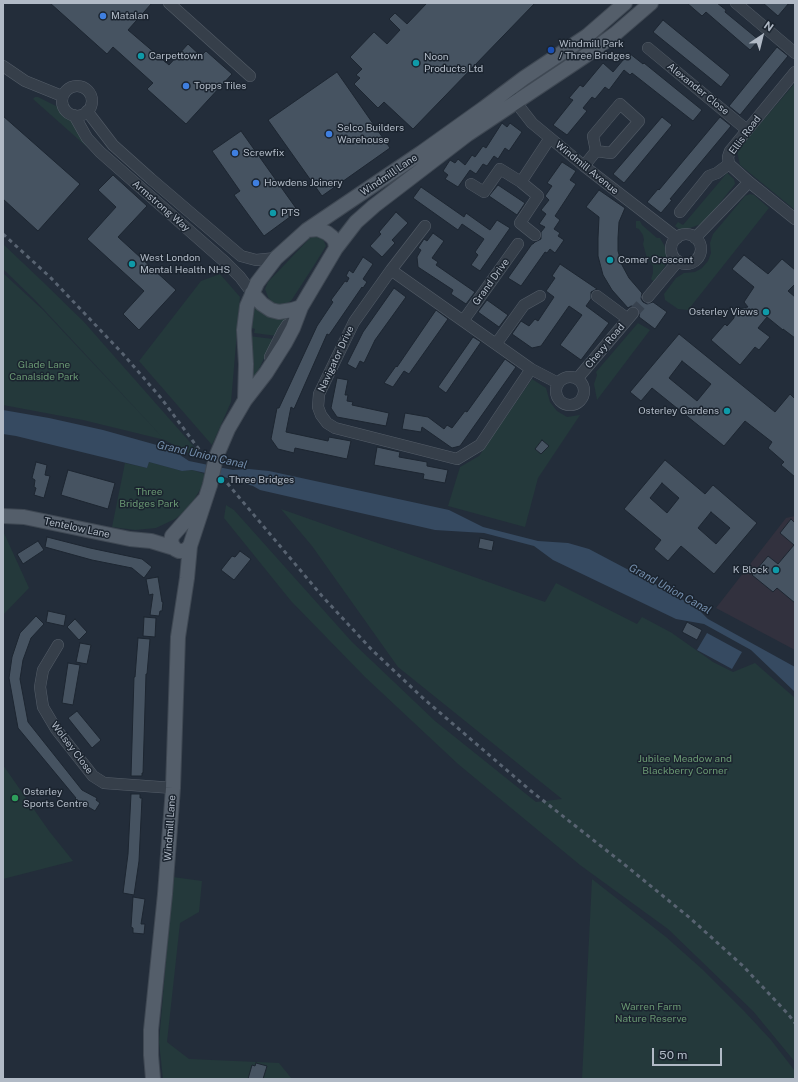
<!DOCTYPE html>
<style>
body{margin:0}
#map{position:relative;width:798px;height:1082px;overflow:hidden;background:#232d3a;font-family:"Public Sans",sans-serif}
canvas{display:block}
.frame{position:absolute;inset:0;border:4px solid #b1bac6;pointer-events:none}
.north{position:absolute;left:742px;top:16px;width:40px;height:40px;-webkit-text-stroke:3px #1b242f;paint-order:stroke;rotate:35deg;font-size:11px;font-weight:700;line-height:16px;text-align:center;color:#b1bac6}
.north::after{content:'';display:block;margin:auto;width:14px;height:18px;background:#b1bac6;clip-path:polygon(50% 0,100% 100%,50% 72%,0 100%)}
.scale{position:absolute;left:652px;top:1048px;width:70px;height:18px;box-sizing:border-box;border:2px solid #b1bac6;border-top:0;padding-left:5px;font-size:12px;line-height:14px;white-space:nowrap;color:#b1bac6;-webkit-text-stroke:3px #1b242f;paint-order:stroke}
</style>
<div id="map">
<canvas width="798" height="1082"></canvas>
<div class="frame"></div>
<div class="north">N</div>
<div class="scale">50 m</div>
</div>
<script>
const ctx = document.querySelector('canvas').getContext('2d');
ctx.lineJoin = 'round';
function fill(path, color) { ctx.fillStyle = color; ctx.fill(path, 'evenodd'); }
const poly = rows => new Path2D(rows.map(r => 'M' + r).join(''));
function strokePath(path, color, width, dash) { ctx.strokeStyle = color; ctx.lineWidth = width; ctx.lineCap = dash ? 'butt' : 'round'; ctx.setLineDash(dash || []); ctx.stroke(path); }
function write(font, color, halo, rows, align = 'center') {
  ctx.font = font + ' "Public Sans",sans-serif'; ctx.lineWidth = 3; ctx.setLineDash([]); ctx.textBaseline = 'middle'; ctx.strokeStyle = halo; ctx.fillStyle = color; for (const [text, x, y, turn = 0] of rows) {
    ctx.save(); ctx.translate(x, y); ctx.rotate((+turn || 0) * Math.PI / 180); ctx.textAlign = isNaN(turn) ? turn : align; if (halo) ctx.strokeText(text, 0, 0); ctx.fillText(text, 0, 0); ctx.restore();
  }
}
fill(poly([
 [795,516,795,650,716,608,786,518]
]), '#32313e');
fill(poly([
 [795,83,795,210,740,165,737,151],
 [35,97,38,97,66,111,69,115,77,131,87,147,33,99],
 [727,173,734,179,735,184,704,223,687,229,679,229,675,226,678,222,683,225],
 [750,194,754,195,769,208,688,310,678,309,665,300,664,294,676,278,684,273,695,272,702,268,708,261,711,253,710,243,713,234,745,196],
 [636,221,640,221,642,225,657,238,660,238,664,245,667,252,665,266,654,282,651,279,653,273,653,266,647,258,643,244,644,240,643,235,639,229,636,228],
 [316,236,323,239,326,246,313,267,291,301,283,305,274,304,268,297,265,289,268,282,310,238],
 [3,244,42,281,84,322,203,457,190,454,165,440,35,300,3,269],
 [3,273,43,310,165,440,83,420,3,405],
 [220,274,240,297,231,402,212,445,139,361,201,281],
 [255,305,281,318,289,318,277,336,254,333,255,329,252,328],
 [638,323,650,330,597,400,594,384,597,375,596,372],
 [249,336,273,339,252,384],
 [532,379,546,388,550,402,557,411,567,417,580,415,538,478,525,527,448,506,460,467,479,456],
 [149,462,182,471,192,470,205,474,201,488,189,508,175,519,156,528,135,530,112,527,125,463,147,468],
 [226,505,234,510,352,642,435,721,536,802,562,799,398,667,312,546,281,509,545,602,556,583,637,624,642,617,672,633,713,662,733,672,755,663,795,698,795,1062,753,1011,668,929,580,865,458,764,365,677,291,601,224,518],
 [3,531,29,588,3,615],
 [3,765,49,831,73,861,3,879],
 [173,877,202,881,199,912,180,923,167,1042,189,1059,279,1063,292,1079,163,1079,159,1042],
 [592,879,666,937,702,969,744,1011,771,1040,795,1071,795,1079,582,1079]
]), '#24393b');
fill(poly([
 [3,410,49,418,103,430,171,449,189,461,233,470,249,469,269,471,449,510,483,527,538,541,568,543,589,549,659,586,697,608,708,619,795,667,795,692,751,650,704,624,676,619,553,560,534,546,484,533,435,530,260,490,253,486,228,478,192,470,182,471,149,462,147,468,16,436,3,434],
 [707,633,742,652,732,669,697,650]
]), '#364a61');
const building = poly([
 [50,3,152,3,128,30,169,65,188,44,201,56,206,51,232,74,186,124,147,89,153,83,113,47,107,54,50,3],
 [427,3,535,3,413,129,384,102,378,108,354,84,360,78,356,75,362,69,350,57,374,32,387,44,400,30,389,19,395,13,407,24,427,3],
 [687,3,717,3,726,10,725,12,759,40,750,50,706,12,702,16,687,3],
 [763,3,789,3,778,16,763,3],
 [663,20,730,75,721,87,653,32,663,20],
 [777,47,788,56,740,115,729,106,777,47],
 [629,53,643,64,644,63,702,110,693,121,632,73,630,75,624,70,609,90,605,87,595,99,592,97,583,108,587,111,567,135,553,125,573,100,569,98,580,85,583,87,603,63,613,72,629,53],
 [337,72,390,148,322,196,268,120,337,72],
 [3,116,80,184,38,231,3,199,3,116],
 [662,117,672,125,624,183,613,174,662,117],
 [720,117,731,126,670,199,672,200,661,213,647,202,658,189,659,190,720,117],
 [502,123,507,127,510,123,522,132,509,151,505,148,498,159,494,156,487,166,483,164,476,174,470,170,458,187,445,179,448,175,443,171,450,160,455,163,458,159,465,165,472,155,475,157,483,146,486,148,502,123],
 [241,131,298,211,264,236,234,195,240,191,212,151,241,131],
 [562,162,576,171,570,180,576,184,555,216,560,220,554,229,560,233,558,236,564,240,555,253,550,249,547,253,545,252,521,286,508,278,532,244,533,244,535,242,541,239,541,232,545,227,539,224,546,214,541,210,549,200,545,196,552,186,547,183,562,162],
 [113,175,147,206,118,237,176,290,139,330,123,314,144,291,87,239,116,207,98,190,113,175],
 [498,185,525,203,517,215,489,196,498,185],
 [421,187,464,217,466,213,490,230,497,220,510,228,480,271,471,265,478,255,475,252,484,239,462,224,458,230,413,198,421,187],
 [599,190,625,208,619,222,618,238,618,251,622,265,629,278,642,293,641,299,643,302,647,304,653,302,667,312,655,329,639,317,640,311,637,307,631,306,628,308,612,290,603,275,598,256,598,238,599,217,586,207,599,190],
 [396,212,408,223,392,240,395,243,382,257,370,246,381,234,379,232,396,212],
 [433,233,444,241,432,258,438,262,436,265,475,292,466,304,451,294,453,290,418,267,417,257,421,250,418,248,424,239,427,241,433,233],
 [744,255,768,274,782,259,795,270,795,284,788,291,795,297,795,338,783,329,783,330,767,317,758,328,770,337,759,350,755,347,740,365,711,340,725,324,727,326,734,318,734,314,738,309,748,307,744,302,754,287,732,269,744,255],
 [363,257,373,264,363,279,367,282,363,288,362,287,329,335,327,334,294,409,291,407,286,432,328,441,329,437,351,441,347,459,295,448,294,453,278,449,271,439,277,408,279,408,317,326,333,302,331,300,345,281,347,282,349,278,346,276,349,270,353,273,363,257],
 [560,264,597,289,591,292,591,299,586,306,609,323,581,360,560,345,582,315,569,306,541,346,532,348,512,334,521,321,529,326,535,319,538,321,554,297,546,291,555,278,552,276,560,264],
 [394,288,406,297,375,340,364,363,360,361,356,369,347,364,363,332,394,288],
 [487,300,508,315,499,327,478,312,487,300],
 [436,310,448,319,409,374,404,371,393,387,384,383,396,366,397,367,436,310],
 [679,334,775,412,790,394,795,399,795,477,781,465,784,462,768,448,772,442,745,421,724,446,652,388,641,401,630,392,679,334],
 [682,361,711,384,697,401,669,378,682,361],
 [473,337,481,342,446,393,438,387,473,337],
 [505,359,516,367,460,446,452,448,422,427,421,432,402,429,405,413,428,417,444,429,447,425,452,428,465,411,467,412,505,359],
 [337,378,348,380,345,395,348,395,347,401,353,402,352,405,389,413,386,426,337,417,331,408,337,378],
 [542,440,549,446,541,454,535,449,542,440],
 [377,447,400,452,399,457,427,462,427,466,448,470,445,483,423,479,424,474,374,465,377,447],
 [665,460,705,494,713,485,757,523,714,574,681,546,668,561,654,549,661,540,624,509,665,460],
 [662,483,679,498,667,513,650,498,662,483],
 [711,512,730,528,716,544,698,528,711,512],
 [36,462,47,465,45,475,50,476,44,498,34,495,36,488,34,487,35,480,32,478,36,462],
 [68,470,115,483,108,509,61,495,68,470],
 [791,519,795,523,795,603,777,588,773,592,752,575,768,556,778,564,794,545,780,533,791,519],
 [47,537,90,548,142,559,152,567,144,578,132,568,92,560,45,547,47,537],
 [480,538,494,541,492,551,478,548,480,538],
 [38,541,44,550,23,564,17,554,38,541],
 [240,551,251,559,234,580,221,570,232,556,235,557,240,551],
 [158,577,162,602,163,602,162,611,160,611,159,616,150,615,153,594,149,595,146,579,158,577],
 [48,611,66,615,64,626,46,622,48,611],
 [36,616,44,624,31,638,23,660,20,679,28,722,82,790,97,798,96,800,100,803,95,811,75,799,76,798,18,728,9,678,12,657,20,633,36,616],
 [144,617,156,618,155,637,143,636,144,617],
 [75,619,87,632,79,640,67,627,75,619],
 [687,622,702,630,697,640,682,632,687,622],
 [138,638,150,639,147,674,146,674,143,773,142,773,142,776,131,776,134,677,135,677,138,638],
 [80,643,91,645,87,664,76,662,80,643],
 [68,663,80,665,73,705,62,703,68,663],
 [77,711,101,740,92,748,68,718,77,711],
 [131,794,140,794,140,798,142,798,139,861,134,895,123,893,128,854,131,794],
 [133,897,145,899,141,924,145,924,144,934,133,933,133,928,131,927,133,897],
 [256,1063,267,1066,263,1079,248,1079,252,1065,255,1066,256,1063]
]);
fill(building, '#465361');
strokePath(building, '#1d2631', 1);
strokePath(poly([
 [633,313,648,297]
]), '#38424f', 11, [11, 5.5]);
const minor = poly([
 [169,3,250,76],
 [736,3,795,53],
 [648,48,747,130],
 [3,66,25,81,62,96],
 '62 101a15 15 0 1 1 30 0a15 15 0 1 1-30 0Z',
 [511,96,532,123,584,166,677,238],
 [87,111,113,145,151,179,241,256,256,260,276,258],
 [74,115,87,138,100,152,225,262,240,277,252,293],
 [729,164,749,182,795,219],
 [584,166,596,151,593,136,620,104,639,121,611,153,596,151],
 [471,184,484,192,500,169,521,182],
 [680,212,709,176,717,173,729,164,728,157,730,151,795,72],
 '671 249a15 15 0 1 1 30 0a15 15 0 1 1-30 0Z',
 [535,235,520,223,538,196,521,182,550,138],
 [695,238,749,182],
 [391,270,425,226],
 [597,296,628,319],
 [648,297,678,261],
 [463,321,518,244],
 [496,344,524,305,540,296],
 [270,357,283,331,287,325,294,321],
 [531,369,480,445,457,459,335,428,327,423,321,415,318,407,319,394,354,322,391,270,531,369,558,383],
 '556 391a14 14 0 1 1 28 0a14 14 0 1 1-28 0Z',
 [577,379,633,313],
 [58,645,43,670,40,687,43,707,56,729,93,776,104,783,173,788]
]);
const major = poly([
 [307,230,318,229,327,233,332,237,335,241,336,248],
 [252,293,262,304,271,310,279,312,292,310,301,307],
 [245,400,246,364,244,330,247,306,257,283,276,258,307,230,421,153,484,108,524,78,587,36,625,3],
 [216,457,228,429,245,400,266,373,285,343,293,328,301,307,336,248,356,222,374,206,468,134,585,56,615,34,651,3],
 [204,500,172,536,171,543,175,549,179,551,185,551,190,546,210,485],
 [3,516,24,517,130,539,151,541,174,548],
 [153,1079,151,1055,151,1030,165,894,173,788,178,637,187,578,190,546]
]);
strokePath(minor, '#545d68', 12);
strokePath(major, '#3f4853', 16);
strokePath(minor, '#363f4a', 11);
strokePath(major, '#545e6a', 14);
strokePath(poly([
 [3,234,50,277,123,354,161,398,201,452,322,596,372,650,424,699,531,791,625,865,690,918,743,966,788,1014,795,1023]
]), '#586371', 3, [4, 4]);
const majorBridge = poly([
 [210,485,216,457]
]);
strokePath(majorBridge, '#3f4853', 16, []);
strokePath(majorBridge, '#545e6a', 14);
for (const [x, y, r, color] of [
 [103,16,4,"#3f7fe0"],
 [551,50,4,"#1a4fb4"],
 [141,56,4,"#0f9aa8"],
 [416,63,4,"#0f9aa8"],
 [186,86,4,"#3f7fe0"],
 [329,134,4,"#3f7fe0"],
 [235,153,4,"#3f7fe0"],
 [256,183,4,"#3f7fe0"],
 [273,213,4,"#0f9aa8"],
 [610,260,4,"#0f9aa8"],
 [132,264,4,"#0f9aa8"],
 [766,312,4,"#0f9aa8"],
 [727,411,4,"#0f9aa8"],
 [221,480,4,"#0f9aa8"],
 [776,570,4,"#0f9aa8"],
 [15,798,4,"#2e9e5b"]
]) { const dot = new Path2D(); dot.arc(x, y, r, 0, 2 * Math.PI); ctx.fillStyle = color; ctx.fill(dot); strokePath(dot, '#1b242f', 1.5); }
write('10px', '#b1bac6', '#1b242f', [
 ["Matalan",111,16],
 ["Windmill Park",559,44],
 ["/ Three Bridges",559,56],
 ["Carpettown",149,56],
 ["Noon",424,57],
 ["Products Ltd",424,69],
 ["Topps Tiles",194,86],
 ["Selco Builders",337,128],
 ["Warehouse",337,140],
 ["Screwfix",243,153],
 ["Howdens Joinery",264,183],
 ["PTS",281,213],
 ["West London",140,258],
 ["Mental Health NHS",140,270],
 ["Comer Crescent",618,260],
 ["Osterley Views",758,312,"right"],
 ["Osterley Gardens",719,411,"right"],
 ["Three Bridges",229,480],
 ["K Block",768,570,"right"],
 ["Osterley",23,792],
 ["Sports Centre",23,804]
], 'left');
write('10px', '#b1bac6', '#1b242f', [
 ["Alexander Close",698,89,39],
 ["Ellis Road",745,135,-53],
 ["Windmill Avenue",587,168,39],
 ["Windmill Lane",389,175,-34],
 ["Armstrong Way",161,206,41],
 ["Grand Drive",491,282,-54],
 ["Chevy Road",605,346,-50],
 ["Navigator Drive",336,359,-65],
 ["Tentelow Lane",77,528,12],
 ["Wolsey Close",72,748,53],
 ["Windmill Lane",170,828,-86]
]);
write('10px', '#699772', '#1b242f', [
 ["Glade Lane",44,365],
 ["Canalside Park",44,377],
 ["Three",149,492],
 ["Bridges Park",149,504],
 ["Jubilee Meadow and",685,759],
 ["Blackberry Corner",685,771],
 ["Warren Farm",651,1007],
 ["Nature Reserve",651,1019]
]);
write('italic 11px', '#728caa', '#1b242f', [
 ["Grand Union Canal",202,455,13],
 ["Grand Union Canal",670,589,29]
]);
</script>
